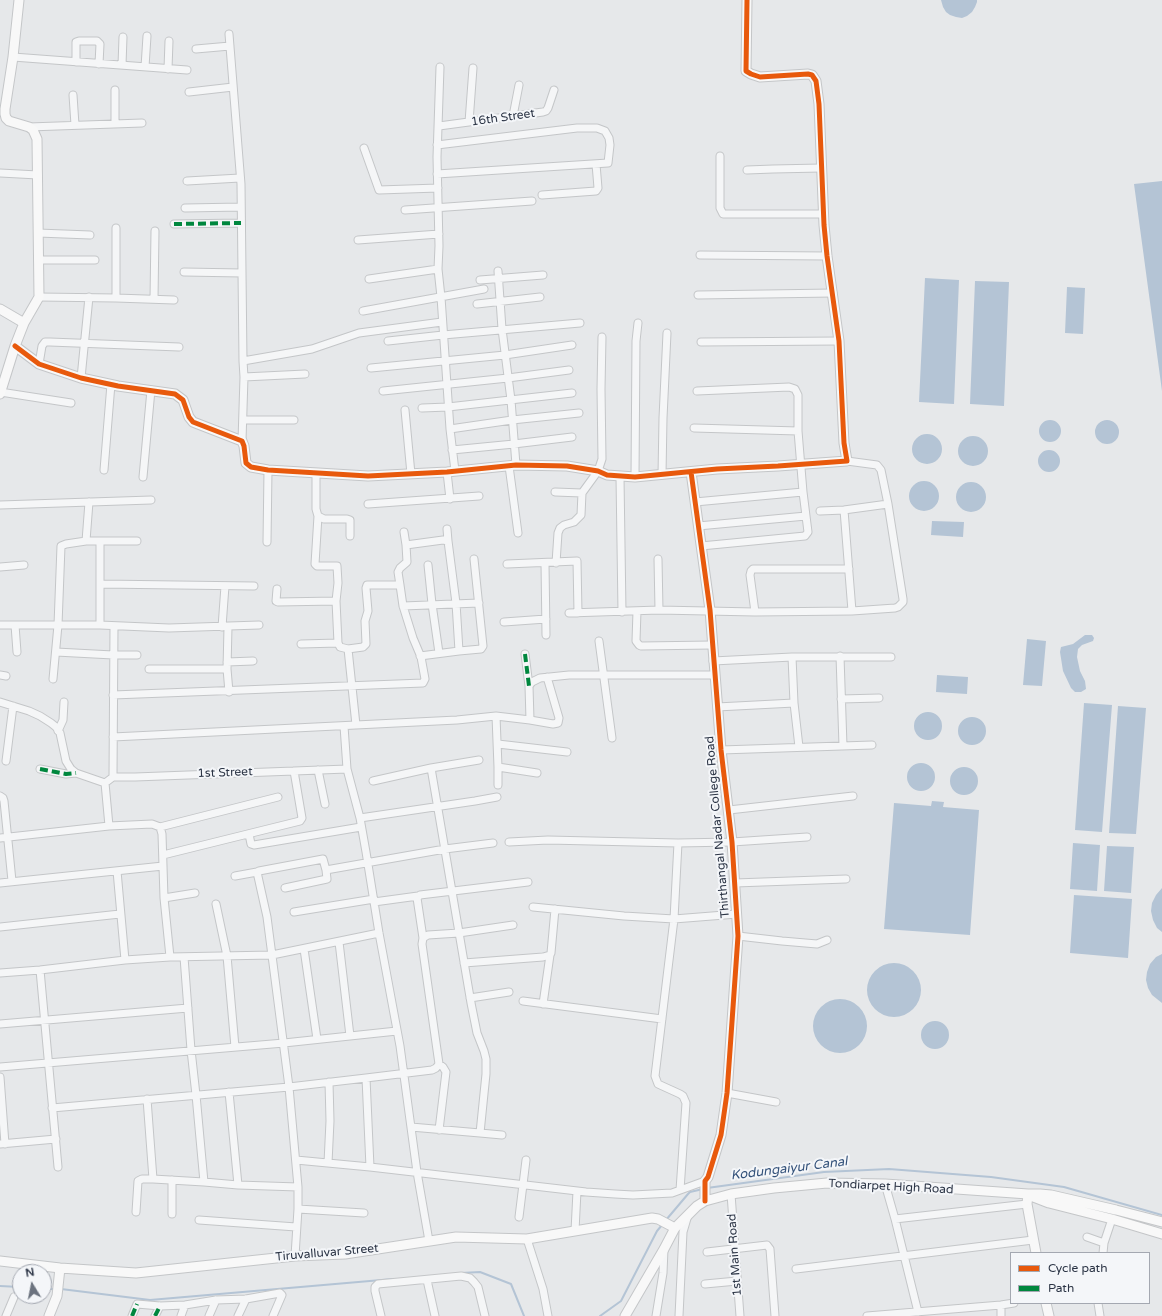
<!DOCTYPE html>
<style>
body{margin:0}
#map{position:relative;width:1162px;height:1316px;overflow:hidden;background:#e6e8ea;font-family:"Varela Round",sans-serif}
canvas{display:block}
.legend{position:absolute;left:1010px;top:1252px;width:140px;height:52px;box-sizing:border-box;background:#f4f6f9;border:1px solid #a4a8b1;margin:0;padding:5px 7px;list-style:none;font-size:12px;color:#2b3445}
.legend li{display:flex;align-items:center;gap:8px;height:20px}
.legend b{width:20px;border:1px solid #a4a8b1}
.north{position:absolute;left:12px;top:1264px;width:40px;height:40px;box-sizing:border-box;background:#f4f6f9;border:1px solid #a4a8b1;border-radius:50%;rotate:350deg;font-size:11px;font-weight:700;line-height:16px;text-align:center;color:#2b3445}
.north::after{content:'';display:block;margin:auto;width:14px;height:18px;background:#6c737f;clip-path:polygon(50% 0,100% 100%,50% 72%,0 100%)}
</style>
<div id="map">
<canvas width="1162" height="1316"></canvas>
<ul class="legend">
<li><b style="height:5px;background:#e8590c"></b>Cycle path</li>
<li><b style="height:5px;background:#00873e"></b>Path</li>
</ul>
<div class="north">N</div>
</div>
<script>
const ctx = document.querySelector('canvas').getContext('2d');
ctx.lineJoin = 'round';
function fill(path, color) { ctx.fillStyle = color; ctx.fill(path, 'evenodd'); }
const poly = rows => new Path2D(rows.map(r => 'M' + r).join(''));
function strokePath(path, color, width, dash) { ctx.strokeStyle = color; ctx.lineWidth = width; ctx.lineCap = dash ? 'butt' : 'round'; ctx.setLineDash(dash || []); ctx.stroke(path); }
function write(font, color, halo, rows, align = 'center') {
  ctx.font = font + ' "Varela Round",sans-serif'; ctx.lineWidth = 4; ctx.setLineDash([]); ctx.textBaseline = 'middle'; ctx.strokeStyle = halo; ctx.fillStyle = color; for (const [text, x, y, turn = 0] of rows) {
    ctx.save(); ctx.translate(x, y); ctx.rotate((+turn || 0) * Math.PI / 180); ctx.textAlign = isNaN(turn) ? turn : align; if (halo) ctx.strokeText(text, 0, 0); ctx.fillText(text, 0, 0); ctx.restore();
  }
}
fill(poly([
 [941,0,977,0,977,2,975,7,972,12,967,16,962,18,956,17,950,15,946,12,943,7],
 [1162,181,1162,391,1134,184],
 [925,278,959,280,954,404,919,402],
 [975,281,1009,282,1004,406,970,404],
 [1067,287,1085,288,1083,334,1065,333],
 '1039 431a11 11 0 1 1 22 0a11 11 0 1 1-22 0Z',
 '1095 432a12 12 0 1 1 24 0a12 12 0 1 1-24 0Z',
 '912 449a15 15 0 1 1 30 0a15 15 0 1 1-30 0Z',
 '958 451a15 15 0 1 1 30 0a15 15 0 1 1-30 0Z',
 '1038 461a11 11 0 1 1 22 0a11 11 0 1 1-22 0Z',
 '909 496a15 15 0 1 1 30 0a15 15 0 1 1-30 0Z',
 '956 497a15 15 0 1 1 30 0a15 15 0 1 1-30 0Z',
 [932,521,964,522,963,537,931,535],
 [1085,635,1092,635,1094,638,1093,641,1082,645,1078,649,1077,657,1080,671,1085,681,1086,689,1081,692,1075,692,1071,688,1063,671,1060,652,1061,647,1073,644],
 [1027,639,1046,641,1042,686,1023,685],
 [937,675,968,677,967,694,936,692],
 [1084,703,1112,705,1102,832,1075,830],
 [1118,706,1146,708,1136,834,1109,833],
 '914 726a14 14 0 1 1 28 0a14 14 0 1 1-28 0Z',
 '958 731a14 14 0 1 1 28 0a14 14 0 1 1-28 0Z',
 '907 777a14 14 0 1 1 28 0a14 14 0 1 1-28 0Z',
 '950 781a14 14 0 1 1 28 0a14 14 0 1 1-28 0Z',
 [932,801,944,802,943,807,979,810,970,935,884,929,894,803,931,806],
 [1073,843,1100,845,1097,891,1070,889],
 [1107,846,1134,847,1131,893,1104,891],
 [1162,888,1162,932,1157,928,1153,920,1151,911,1152,903,1156,895],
 [1074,895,1132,899,1128,958,1070,953],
 [1162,954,1162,1003,1152,995,1148,988,1146,980,1147,972,1150,964,1156,957],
 '867 990a27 27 0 1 1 54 0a27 27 0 1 1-54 0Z',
 '813 1026a27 27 0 1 1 54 0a27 27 0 1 1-54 0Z',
 '921 1035a14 14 0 1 1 28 0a14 14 0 1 1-28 0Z'
]), '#b4c4d5');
strokePath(poly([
 [707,1188,824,1172,889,1169,991,1177,1064,1187,1162,1215],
 [666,1220,688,1194,690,1192,703,1189],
 [461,1273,480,1272,511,1284,524,1316],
 [0,1286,20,1287],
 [44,1289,55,1289],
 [61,1289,150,1300,393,1279],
 [600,1316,621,1301,657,1231,662,1225]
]), '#b4c4d5', 2);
const street = poly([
 [229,34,241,184,243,361,244,377,242,441],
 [196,49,230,46],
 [13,57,187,70],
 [76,62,76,42,79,41,97,41,100,44,99,64],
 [122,65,123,37],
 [145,67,147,36],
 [440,67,437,157,439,246,438,269,441,297,450,429,455,471],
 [168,69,169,41],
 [189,92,233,87],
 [73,95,75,125],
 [513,116,519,85],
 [469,122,473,68],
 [115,124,115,90],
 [439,126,543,112,546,111,548,108,554,90],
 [29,127,142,123],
 [364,148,379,190,438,188],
 [720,156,720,208,723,214,824,214],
 [747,170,773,169,821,168],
 [0,173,38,175],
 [437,174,608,163,610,145,609,138,605,131,597,128,577,128,437,145],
 [187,181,240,178],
 [542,195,596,191,598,188,596,164],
 [185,208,241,207],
 [405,210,532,201],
 [174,224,241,223],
 [38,233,90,235],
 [358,240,439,234],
 [700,255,827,256],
 [38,260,95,260],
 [498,271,502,329,511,400,516,465],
 [184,272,242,273],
 [369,279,438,269],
 [480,280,543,275],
 [698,295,833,293],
 [39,297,116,298,174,300],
 [116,298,116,228],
 [154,299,155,231],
 [477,304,540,297],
 [363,311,484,289],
 [388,341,443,335,580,323],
 [701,342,839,341],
 [243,361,312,349,359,333,442,322],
 [39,364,42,346,45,342,50,342,179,347],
 [371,368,505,355,572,345],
 [244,377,305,374],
 [81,378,89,297],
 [383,391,508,378,569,370],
 [0,392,71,403],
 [422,408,448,407,572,393],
 [405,410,411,474],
 [243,420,294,420],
 [694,428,798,431],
 [450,429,512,420,579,413],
 [452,450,514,444,572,437],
 [509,466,518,533],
 [104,470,111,384],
 [447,472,450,499],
 [316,474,316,509,318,516,324,519,347,519,350,520,350,536],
 [662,475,663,418,667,333],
 [143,477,151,390],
 [620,477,622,612],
 [635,477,636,341,638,323],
 [555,492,582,493],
 [695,502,803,492,798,431,798,395,795,389,789,387,697,391],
 [368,504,479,496],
 [0,505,151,500],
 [844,510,852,611],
 [820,511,844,510,888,504],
 [318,516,315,564,317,566,337,566,338,583,336,601],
 [698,526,806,516],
 [447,529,448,541],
 [404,532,406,545],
 [86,541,89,502],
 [267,542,268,470],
 [701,546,805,536,808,532,803,492],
 [658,559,659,610],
 [545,563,546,635],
 [556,563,558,533,560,528,564,525,574,522,581,515,582,493,598,471,602,459,601,389,602,337],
 [507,564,577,561,578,613],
 [428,565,432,604,439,653],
 [0,567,24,565],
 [101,584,254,586],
 [400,585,398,572,400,568,407,562,406,545,443,540,448,541,456,603,459,651,420,656],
 [403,606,479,603],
 [637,611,636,641,639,645,641,646,712,645],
 [755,612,750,575,751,571,753,569,849,569],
 [569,613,659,610,755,612,852,611,895,608,898,607,903,602,903,599,888,504,881,470,877,465,847,461],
 [504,622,546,619],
 [0,625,100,625,169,628,259,625],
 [15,625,17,652],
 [100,625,100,542],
 [222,627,225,586],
 [228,627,227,669,229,692],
 [599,641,612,738],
 [301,644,338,643],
 [348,649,356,725],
 [459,651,481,649,483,646,474,559],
 [56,652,113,655,137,655],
 [525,654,529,686],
 [840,656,843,746],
 [792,657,794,703,799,747],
 [713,661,792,657,891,657],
 [227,662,253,661],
 [149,669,227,669],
 [0,675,6,676],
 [53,679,58,625,61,546,66,544,86,541,137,541],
 [113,695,423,683,425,679,421,657,413,638,403,606,400,585,367,585,366,588,368,611,365,621,366,644,363,647,348,649,340,647,338,643,336,601,278,602,276,601,277,589],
 [841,699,879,698],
 [0,702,29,711,40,716,51,723,56,727,60,733,66,761,71,769,76,773,105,783],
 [717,707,794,703],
 [496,716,498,767,537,773],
 [530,720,553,724,558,723,559,718,547,677],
 [344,726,347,769,360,818,366,852,379,933,400,1046,417,1172,429,1241],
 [58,731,63,720,64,702],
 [113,737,457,720,496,716,530,720,529,686,532,682,540,678,569,675,714,675],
 [498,744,567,752],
 [721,750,872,745],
 [6,761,13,706],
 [40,769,66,774,76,773],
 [318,770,325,804],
 [113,777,114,626],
 [373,781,431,768,479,760],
 [105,783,113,777,135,777,347,769],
 [105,783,109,826],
 [498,785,498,767],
 [0,796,3,798,4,801,12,881],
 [729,810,853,796],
 [360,818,475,801,497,797],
 [160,827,278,797],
 [249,834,251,844,254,845,361,827],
 [0,838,109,826,152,824,160,827,162,834,164,898,170,957],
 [509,842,548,840,678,843,732,842,807,837],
 [678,843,674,919,655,1076,658,1084,680,1094,683,1096,686,1103,680,1190],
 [163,855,300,821,302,818,294,771],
 [117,871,125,960],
 [235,876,257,872],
 [0,883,163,866],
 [735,883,846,879],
 [285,888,327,879,326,870,445,849,493,843],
 [164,898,195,893],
 [374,902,418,896],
 [216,904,227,956,235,1047],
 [533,907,624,916,674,919,737,914],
 [294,912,374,899],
 [0,927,120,914],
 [738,936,782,941,817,944,827,940],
 [423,938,428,935,459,933,513,925],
 [339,942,350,1036],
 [304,949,317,1039],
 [184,957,191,1050,196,1095,204,1182],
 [464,963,543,957,550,955,551,953,555,909],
 [40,970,58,1167],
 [0,973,40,970,125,960,170,957,272,955,379,933],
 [470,998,509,992],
 [523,1001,662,1019],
 [543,1004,550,955],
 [0,1024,188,1008],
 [439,1064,443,1067,446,1072,439,1130],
 [0,1067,284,1043,397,1031],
 [0,1077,5,1144],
 [366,1078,370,1167],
 [229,1092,238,1185],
 [727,1093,776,1102],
 [147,1099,153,1179,204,1182,238,1185,298,1187],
 [52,1108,289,1087,366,1078,432,1070,436,1068,439,1064,422,944,423,938,417,898,420,895,528,882],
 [411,1127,480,1133,486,1074,486,1059,484,1051,477,1033,471,1003,431,768],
 [480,1133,502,1135],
 [0,1144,56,1139],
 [296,1160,370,1167,586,1192,615,1194,633,1195,672,1193,705,1181],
 [328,1163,330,1121,329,1082],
 [172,1180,172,1214],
 [885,1184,895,1219,918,1312],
 [731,1194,740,1316],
 [298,1209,364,1213],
 [136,1212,138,1181,142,1179,153,1179],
 [519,1217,526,1160],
 [895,1219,1027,1204],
 [199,1220,296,1227],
 [575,1231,577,1191],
 [1087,1237,1104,1243],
 [527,1239,543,1289,548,1316],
 [707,1252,767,1245,770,1249,775,1316],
 [1103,1253,1104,1243,1112,1219],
 [295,1256,298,1209,298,1187,289,1087,267,917,257,872,259,871,323,859,326,870],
 [796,1269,1033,1240],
 [427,1280,435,1316],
 [705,1284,737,1281],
 [1098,1303,1100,1316],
 [6,1316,14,1297],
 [132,1316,137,1304,160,1306,185,1305,216,1300,246,1299,280,1293,282,1295,273,1316],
 [155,1316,160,1306],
 [181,1316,185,1305],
 [209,1316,216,1300],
 [238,1316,246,1299],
 [381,1316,375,1291,375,1287,378,1284,461,1276,470,1278,474,1282,478,1287,485,1316],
 [656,1316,663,1273,664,1249],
 [679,1316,683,1232,688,1215],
 [867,1316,1001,1305,1014,1303],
 [1001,1316,1001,1305]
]);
const secondary = poly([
 [0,309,24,323],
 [15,346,39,364,81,378,118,386,175,394,183,400,189,417,193,422,242,441,244,446,246,463,251,467,268,470,368,476,447,472,516,465,567,466,598,471,607,475,635,477,717,469,778,466,847,461,844,443,839,341,827,256,824,225,819,104,816,81,812,75,808,74,760,77,751,74,746,71,747,0],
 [0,394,15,346,24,323,39,297,37,139,33,130,29,127,9,121,6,118,5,114,5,109,13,57,19,0],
 [691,472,710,610,721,750,732,842,738,936,727,1093,721,1135,708,1177,705,1181,705,1201],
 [1028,1194,1027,1204,1036,1253],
 [1031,1196,1049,1203,1112,1219,1162,1234],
 [0,1261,60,1268,136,1273,295,1256,345,1254,456,1237,527,1239,652,1218,658,1219,675,1228],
 [1046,1303,1049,1316],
 [49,1316,57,1296,60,1268],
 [625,1316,664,1249,675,1228,697,1206,705,1201,731,1194,774,1188,827,1183,885,1184,1028,1194,1040,1194,1051,1195,1116,1210,1162,1222]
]);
strokePath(street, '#c4c6c8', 9);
strokePath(secondary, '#c4c6c8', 11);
strokePath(street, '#f5f6f7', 7);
strokePath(secondary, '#f8f8f8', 9);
strokePath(poly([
 [174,224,241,223],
 [525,654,529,686],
 [40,769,66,774,76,773],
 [132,1316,137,1304],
 [155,1316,160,1306]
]), '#00873e', 4, [8, 4]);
strokePath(poly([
 [15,346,39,364,81,378,118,386,175,394,183,400,189,417,193,422,242,441,244,446,246,463,251,467,268,470,368,476,447,472,516,465,567,466,598,471,607,475,635,477,717,469,778,466,847,461,844,443,839,341,827,256,824,225,819,104,816,81,812,75,808,74,760,77,751,74,746,71,747,0],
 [691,472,710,610,721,750,732,842,738,936,727,1093,721,1135,708,1177,705,1181,705,1201]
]), '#e8590c', 5);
write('12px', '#2b3445', '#f4f6f9', [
 ["16th Street",503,118,-8],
 ["1st Street",225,773,-2],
 ["Thirthangal Nadar College Road",718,827,-95],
 ["Tondiarpet High Road",891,1187,3],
 ["Tiruvalluvar Street",327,1253,-5],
 ["1st Main Road",735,1255,-94]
]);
write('italic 13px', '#34527a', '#f4f6f9', [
 ["Kodungaiyur Canal",789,1169,-7]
]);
</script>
